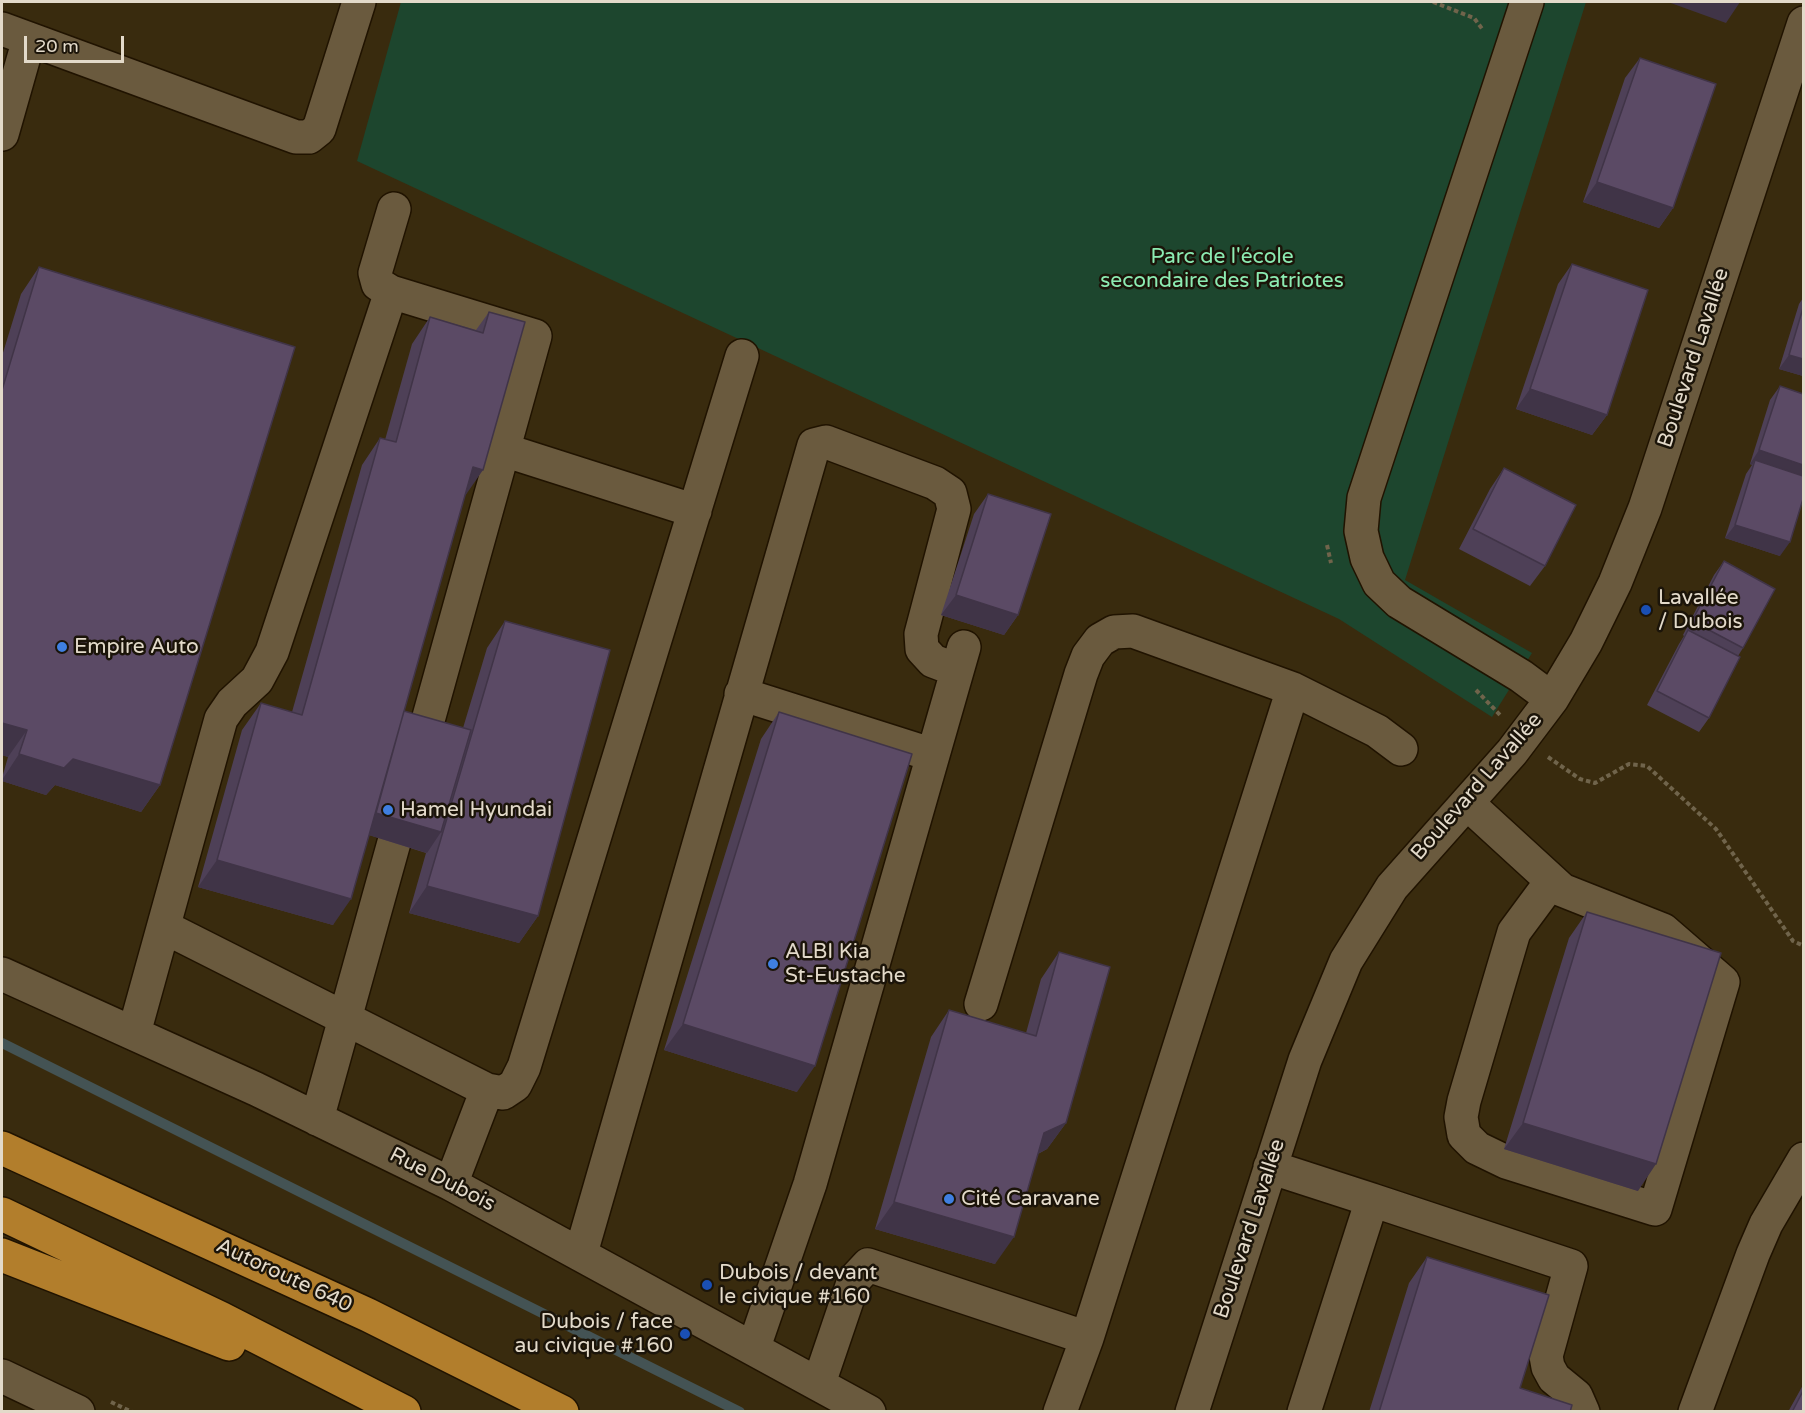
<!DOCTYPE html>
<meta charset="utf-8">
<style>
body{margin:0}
#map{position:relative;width:1805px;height:1413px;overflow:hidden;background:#392b0e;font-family:"Varela Round",sans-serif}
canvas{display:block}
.frame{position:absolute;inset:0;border:3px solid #e3daca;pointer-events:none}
.scale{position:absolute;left:24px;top:36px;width:100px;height:27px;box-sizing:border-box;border:3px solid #e3daca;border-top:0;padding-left:8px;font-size:18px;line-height:21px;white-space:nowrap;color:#e3daca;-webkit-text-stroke:4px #1b1409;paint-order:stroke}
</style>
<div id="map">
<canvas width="1805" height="1413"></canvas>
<div class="frame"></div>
<div class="scale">20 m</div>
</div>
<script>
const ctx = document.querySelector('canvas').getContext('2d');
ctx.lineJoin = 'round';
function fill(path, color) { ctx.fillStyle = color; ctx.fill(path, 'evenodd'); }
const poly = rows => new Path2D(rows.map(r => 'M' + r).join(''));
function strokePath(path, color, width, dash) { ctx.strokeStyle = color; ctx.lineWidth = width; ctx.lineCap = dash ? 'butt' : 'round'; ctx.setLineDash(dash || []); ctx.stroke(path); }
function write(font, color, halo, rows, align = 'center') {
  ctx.font = font + ' "Varela Round",sans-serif'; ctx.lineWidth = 5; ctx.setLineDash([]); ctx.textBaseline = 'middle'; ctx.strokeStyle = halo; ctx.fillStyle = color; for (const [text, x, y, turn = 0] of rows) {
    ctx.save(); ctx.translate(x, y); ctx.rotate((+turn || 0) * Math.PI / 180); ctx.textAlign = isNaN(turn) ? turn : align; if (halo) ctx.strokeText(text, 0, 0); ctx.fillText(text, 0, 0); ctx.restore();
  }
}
fill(poly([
 [401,2,1586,2,1405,580,1532,653,1492,717,1339,619,357,161]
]), '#1d462e');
strokePath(poly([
 [2,1043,740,1412]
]), '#445354', 10);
const minor = poly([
 [1527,2,1364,498,1361,531,1367,558,1379,583,1399,602,1521,676,1552,699],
 [2,29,296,137,309,137,319,129,359,2],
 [2,134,29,39],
 [504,450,695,511],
 [741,694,933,755],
 [1467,803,1562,890,1663,930,1723,982,1655,1209,1506,1162,1477,1148,1464,1135,1461,1117,1464,1101,1514,932,1551,882],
 [164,927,487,1090,503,1093,515,1085,524,1067,742,356],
 [2,974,256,1089,451,1184,869,1412],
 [981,1004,1081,674,1088,656,1100,640,1114,632,1133,631,1293,689,1377,731,1401,749],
 [134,1033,221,719,232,703,257,680,272,652,391,292],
 [317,1119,535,336,391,292,378,284,375,273,394,209],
 [1270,1167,1372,1200,1304,1412],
 [451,1184,487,1090],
 [1372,1200,1571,1266,1546,1356,1548,1367,1554,1378,1576,1396,1583,1412],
 [581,1253,814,445,826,442,935,483,950,493,954,509,921,634,922,649,933,661,957,670],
 [754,1347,810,1184,964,647],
 [2,1376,78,1412],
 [819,1383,854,1280,868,1265,1087,1338],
 [1060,1412,1087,1338,1293,689],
 [1192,1412,1305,1060,1346,961,1392,887,1512,752,1552,699,1586,642,1615,583,1645,508,1804,23],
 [1695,1412,1753,1254,1766,1224,1804,1159]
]);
const highway = poly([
 [2,1148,368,1315,562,1412],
 [2,1214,222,1319,404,1412],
 [2,1255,229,1344]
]);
strokePath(minor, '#201300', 36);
strokePath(highway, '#201300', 36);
strokePath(poly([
 [1433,2,1474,18,1483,30],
 [1327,545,1331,563],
 [1476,690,1500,715],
 [1548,757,1580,779,1595,783,1629,764,1647,766,1716,829,1793,941,1804,946],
 [111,1402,132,1412]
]), '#70644b', 4, [4.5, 3]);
strokePath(minor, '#6a5a3e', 33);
strokePath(highway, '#b27e2c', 33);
fill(poly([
 [1640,58,1673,208,1659,228,1583,202,1625,78],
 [1572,264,1607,415,1592,435,1516,409,1558,284],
 [39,267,160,785,141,812,55,785,46,795,2,781,2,778,8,757,2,755,2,356,21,294],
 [1803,298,1803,376,1779,369,1799,304],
 [489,312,464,496,404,711,463,728,487,648,505,621,538,916,519,943,409,913,426,853,369,835,333,925,198,887,242,730,261,703,292,712,362,465,380,438,385,440,412,344,430,317,476,330],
 [1780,386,1780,556,1725,538,1746,474,1752,465,1750,464,1770,400],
 [1504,468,1545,566,1530,586,1459,549,1490,489],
 [988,494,1018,615,1004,635,941,615,974,514],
 [1724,561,1743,648,1738,656,1709,718,1699,732,1647,705,1679,644,1684,636,1683,635,1714,575],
 [779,712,797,1092,664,1050,761,739],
 [1587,912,1638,1191,1504,1149,1569,938],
 [1059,952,1066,1123,1047,1149,1038,1154,995,1264,875,1229,931,1037,949,1010,1026,1033,1041,979],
 [1427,1257,1520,1388,1570,1412,1369,1412,1409,1283],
 [1803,1385,1803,1412,1788,1412]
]), '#4e4057');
fill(poly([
 [1668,2,1740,2,1726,23],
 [1597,182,1673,208,1659,228,1583,202],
 [1789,355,1803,359,1803,376,1779,369],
 [1530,389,1607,415,1592,435,1516,409],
 [1759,450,1803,465,1803,482,1755,460,1752,465,1750,464],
 [473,467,483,470,465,496],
 [1735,525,1790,542,1780,556,1725,538],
 [956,595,1018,615,1004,635,941,615],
 [2,723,27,730,8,757,2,755],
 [19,754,73,759,160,785,141,812,55,785,46,795,2,781,2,780],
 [373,812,441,832,427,853,359,832],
 [217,860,351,899,333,925,198,887],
 [427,886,538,916,519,943,409,913],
 [683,1024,815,1066,797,1092,664,1050],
 [1066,1123,1047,1149,1025,1160,1044,1133],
 [1523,1123,1656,1164,1638,1191,1504,1149],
 [894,1202,1014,1237,995,1264,875,1229]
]), '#403447');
const building = poly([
 [1640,58,1716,84,1673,208,1597,182,1640,58],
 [1572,264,1648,290,1607,415,1530,389,1572,264],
 [39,267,295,347,160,785,73,759,64,768,19,754,27,730,2,723,2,390,39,267],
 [1803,308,1803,359,1789,355,1803,308],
 [489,312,525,322,483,470,473,467,351,899,217,860,261,703,302,715,380,438,396,442,430,317,483,333,489,312],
 [1780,386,1803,394,1803,465,1759,450,1780,386],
 [1755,460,1803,476,1803,499,1790,542,1735,525,1755,460],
 [1504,468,1576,505,1545,566,1473,529,1504,468],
 [988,494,1051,514,1018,615,956,595,988,494],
 [1724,561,1775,589,1743,648,1692,621,1724,561],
 [505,621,610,650,538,916,427,886,505,621],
 [1688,630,1740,657,1709,718,1657,691,1688,630],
 [404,711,471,730,441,832,376,813,404,711],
 [779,712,912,754,815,1066,683,1024,779,712],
 [1587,912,1721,953,1656,1164,1523,1123,1587,912],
 [1059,952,1110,967,1066,1123,1044,1133,1014,1237,894,1202,949,1010,1036,1036,1059,952],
 [1427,1257,1549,1295,1520,1388,1572,1405,1570,1412,1379,1412,1427,1257],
 [1803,1391,1803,1412,1792,1412,1803,1391]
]);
fill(building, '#5b4a65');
strokePath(building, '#403447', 1.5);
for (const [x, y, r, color] of [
 [1646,610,6,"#1a4fb4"],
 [62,647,6,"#3f7fe0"],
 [388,810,6,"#3f7fe0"],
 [773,964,6,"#3f7fe0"],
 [949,1199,6,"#3f7fe0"],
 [707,1285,6,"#1a4fb4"],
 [685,1334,6,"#1a4fb4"]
]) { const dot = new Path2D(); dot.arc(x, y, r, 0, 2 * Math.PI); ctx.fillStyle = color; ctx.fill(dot); strokePath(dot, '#1b1409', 2); }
write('21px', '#8cebb2', '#1b1409', [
 ["Parc de l'école",1222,257],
 ["secondaire des Patriotes",1222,281]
]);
write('21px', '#e3daca', '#1b1409', [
 ["Boulevard Lavallée",1694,358,-72],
 ["Boulevard Lavallée",1477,787,-49],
 ["Rue Dubois",442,1180,27],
 ["Boulevard Lavallée",1250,1229,-72],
 ["Autoroute 640",284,1276,25]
]);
write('21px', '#e3daca', '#1b1409', [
 ["Lavallée",1658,598],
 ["/ Dubois",1658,622],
 ["Empire Auto",74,647],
 ["Hamel Hyundai",400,810],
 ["ALBI Kia",785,952],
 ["St-Eustache",785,976],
 ["Cité Caravane",961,1199],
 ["Dubois / devant",719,1273],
 ["le civique #160",719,1297],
 ["Dubois / face",673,1322,"right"],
 ["au civique #160",673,1346,"right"]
], 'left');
</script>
